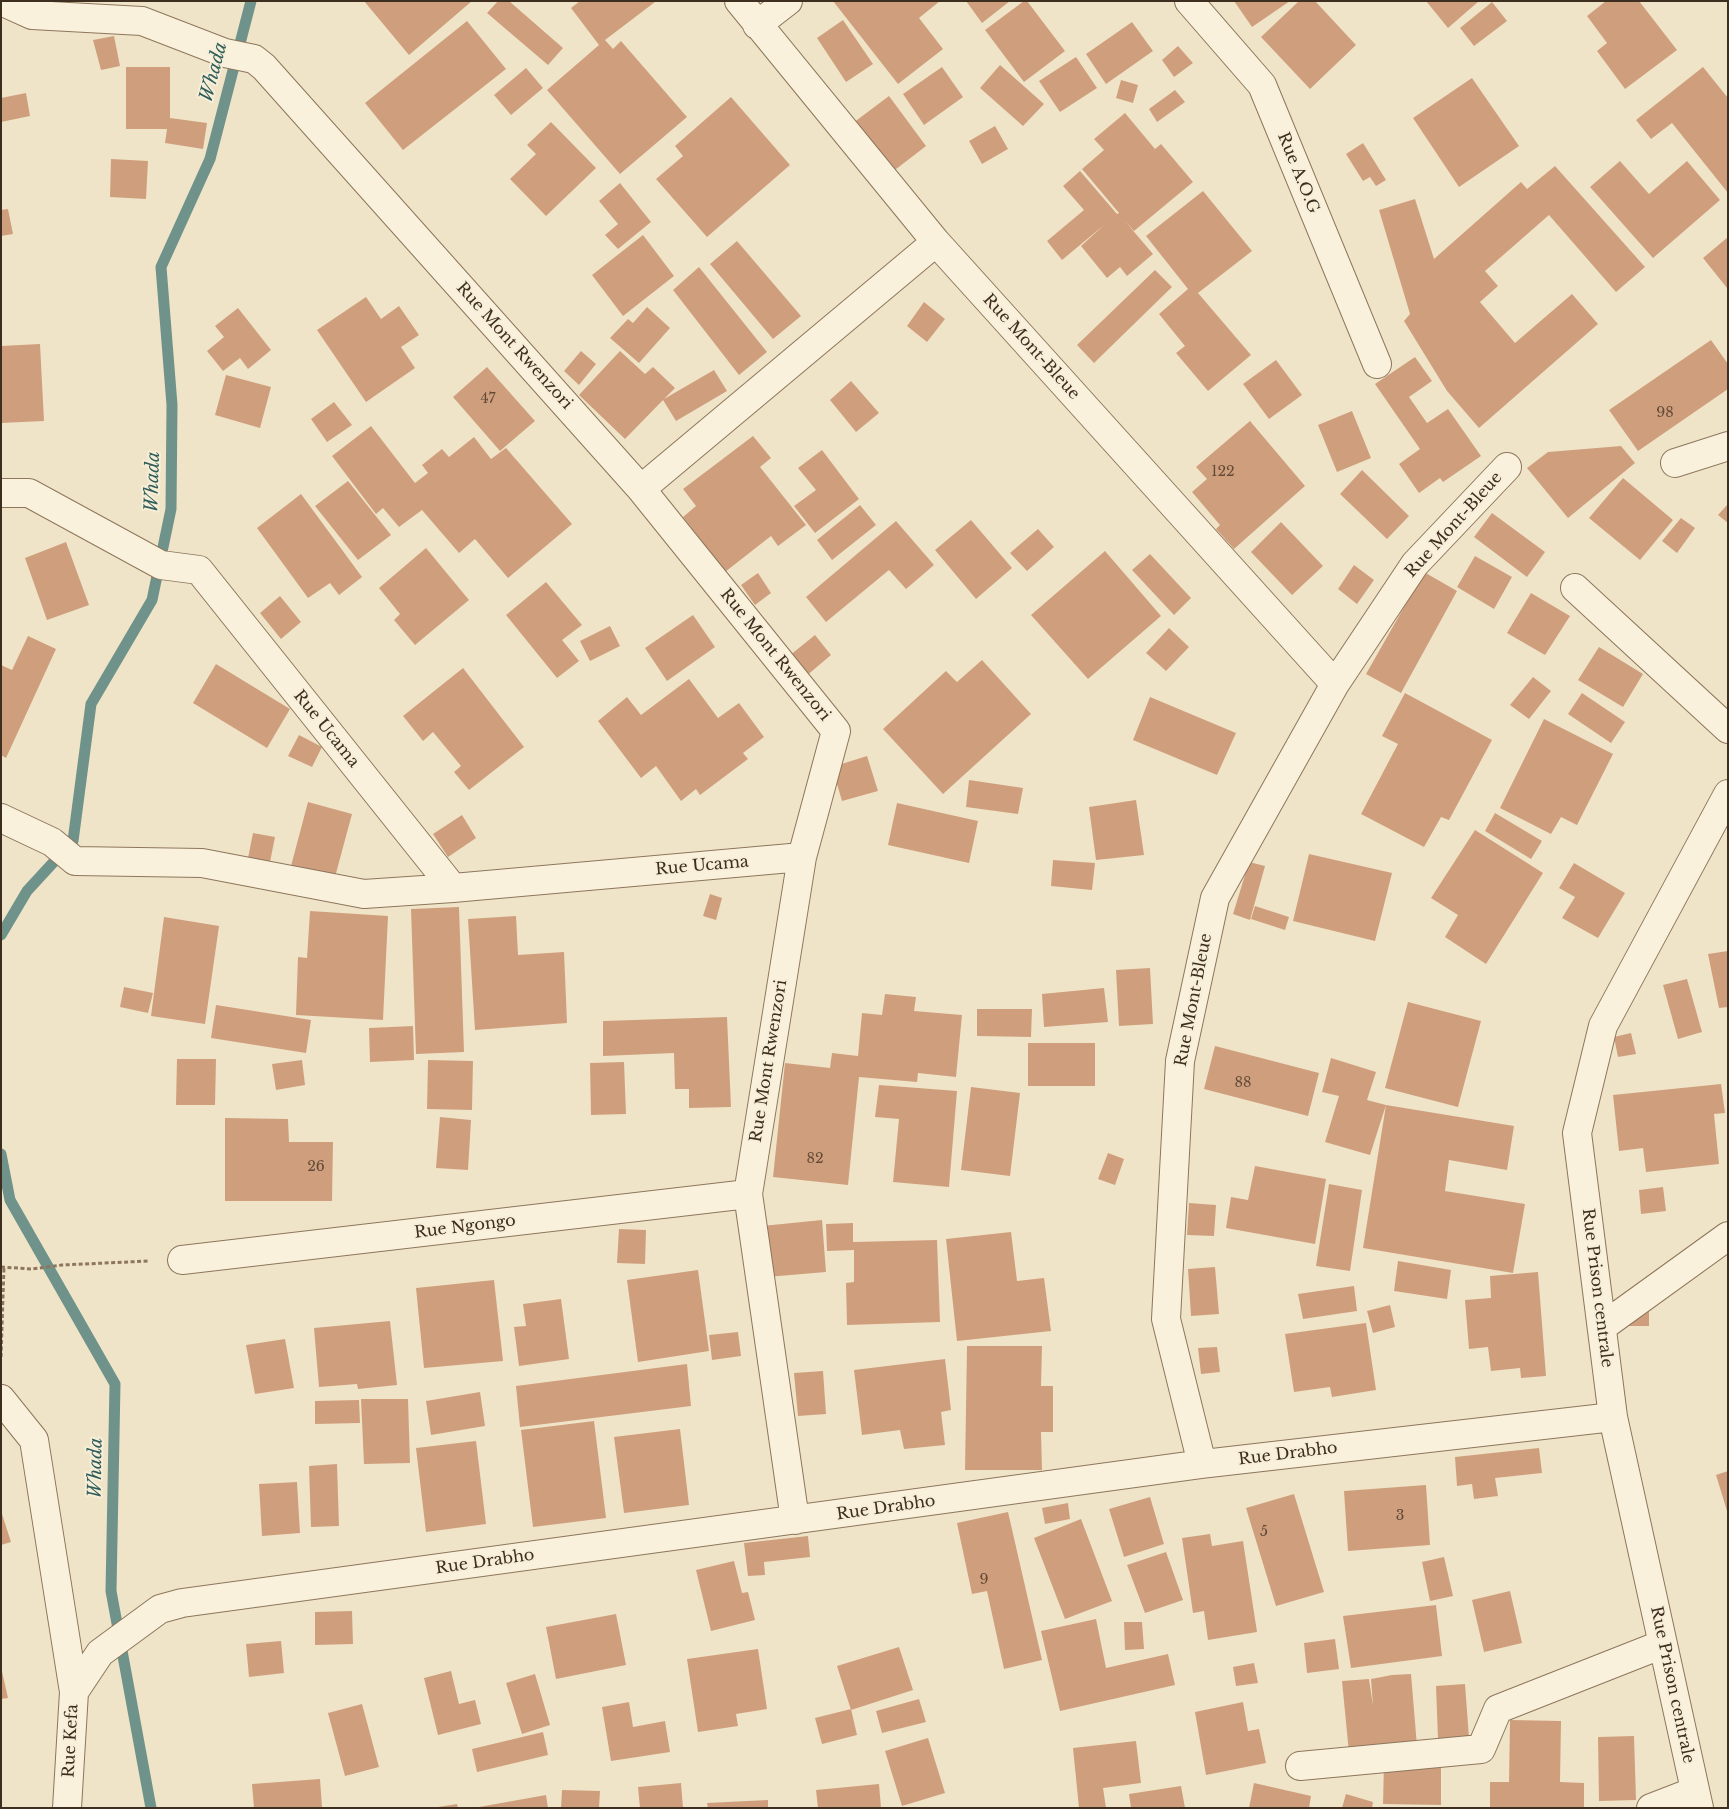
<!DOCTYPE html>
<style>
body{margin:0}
#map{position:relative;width:1729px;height:1809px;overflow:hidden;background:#f0e4c8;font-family:"Libre Baskerville",serif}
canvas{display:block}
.frame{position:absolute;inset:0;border:2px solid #3d2e20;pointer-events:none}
</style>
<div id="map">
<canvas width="1729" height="1809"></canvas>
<div class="frame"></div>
</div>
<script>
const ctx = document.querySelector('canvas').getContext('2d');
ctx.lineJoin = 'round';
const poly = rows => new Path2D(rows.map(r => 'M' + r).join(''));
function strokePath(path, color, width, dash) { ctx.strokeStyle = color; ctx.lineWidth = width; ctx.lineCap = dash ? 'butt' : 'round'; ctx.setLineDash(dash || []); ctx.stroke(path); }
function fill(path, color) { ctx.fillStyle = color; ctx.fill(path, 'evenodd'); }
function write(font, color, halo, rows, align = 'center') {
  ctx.font = font + ' "Libre Baskerville",serif'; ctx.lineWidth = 4; ctx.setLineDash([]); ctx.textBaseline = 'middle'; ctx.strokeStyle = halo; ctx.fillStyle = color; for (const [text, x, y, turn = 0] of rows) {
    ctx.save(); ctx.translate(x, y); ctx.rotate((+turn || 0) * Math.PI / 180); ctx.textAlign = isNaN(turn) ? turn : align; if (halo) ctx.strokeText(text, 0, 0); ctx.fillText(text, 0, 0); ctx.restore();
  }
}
strokePath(poly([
 [1,935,27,891,73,841,91,704,152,600,171,509,172,405,161,267,210,159,251,1],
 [1,1154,10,1200,115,1384,111,1591,151,1808]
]), '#6f938a', 11);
fill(poly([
 [364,1,472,1,409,55],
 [498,1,509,1,563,48,548,65,487,13],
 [580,1,654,1,655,2,605,40,613,49,621,41,687,117,620,174,547,90,599,45,571,8],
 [833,1,940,1,919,18,943,49,898,84],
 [966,1,1010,1,982,23],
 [1024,1,1027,1,1065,51,1024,82,985,30],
 [1234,1,1290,1,1252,27],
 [1299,1,1315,1,1356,45,1310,89,1261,37],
 [1426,1,1479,1,1448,28],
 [1606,1,1639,1,1677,50,1625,89,1597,51,1607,43,1587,16],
 [1492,2,1507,21,1474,46,1460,28],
 [843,20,873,64,846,82,817,38],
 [467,21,506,69,403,150,365,103],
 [1132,22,1153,51,1106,84,1086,54],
 [114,36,120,66,101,70,93,40],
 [1178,46,1193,63,1174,77,1162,60],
 [1076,57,1097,88,1060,112,1039,81],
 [1000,65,1044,104,1023,126,980,88],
 [126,67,170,67,170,118,207,123,203,149,165,143,167,129,126,129],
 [942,67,963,97,924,125,903,94],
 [1703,67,1728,98,1728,193,1672,123,1651,139,1636,120],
 [526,68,543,88,511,115,494,95],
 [1472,78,1519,146,1459,187,1413,118],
 [1121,80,1138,85,1133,103,1116,98],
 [1175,90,1185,102,1157,122,1149,109],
 [26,93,30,116,1,122,1,98],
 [889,96,926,146,891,173,853,123],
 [731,97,790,165,707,237,656,179,683,156,675,146],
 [1125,113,1155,149,1161,144,1193,182,1134,231,1124,220,1153,254,1127,276,1120,267,1107,278,1081,246,1104,225,1062,260,1047,241,1084,210,1063,186,1080,171,1117,214,1119,213,1082,169,1104,150,1094,139],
 [551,122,596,168,546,216,510,179,536,154,527,145],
 [995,126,1008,149,982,164,969,141],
 [1363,143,1386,180,1376,186,1370,177,1363,181,1346,154],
 [111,159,148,161,146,199,110,197],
 [1620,161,1649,194,1687,161,1720,200,1653,258,1590,187],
 [1555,166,1645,267,1616,292,1549,215,1485,271,1498,286,1480,302,1515,343,1572,294,1598,324,1479,428,1447,391,1404,321,1410,314,1379,210,1415,199,1434,259,1521,182,1527,189],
 [620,183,651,222,618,249,605,235,618,224,599,201],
 [1203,191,1252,251,1198,293,1251,355,1208,391,1176,353,1185,346,1159,314,1188,289,1146,236],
 [8,209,13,234,1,236,1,210],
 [643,235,674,276,623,316,592,275],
 [1728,237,1728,287,1727,288,1703,258],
 [737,241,801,316,773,339,710,264],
 [699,267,767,352,739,375,673,290],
 [1155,270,1172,287,1094,363,1077,345],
 [366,297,381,319,399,306,419,335,401,347,415,368,366,402,317,330],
 [924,302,945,319,927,342,907,326],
 [647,307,670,328,639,363,610,338,628,319,633,323],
 [238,308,271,350,248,369,240,358,223,371,207,351,224,337,215,326],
 [1711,340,1728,364,1728,389,1638,451,1609,410],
 [40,344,44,421,1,423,1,346],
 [581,351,596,364,579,385,564,371],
 [620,351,645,374,653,367,675,388,664,399,714,370,727,391,676,421,663,400,625,439,579,395],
 [1415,357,1432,381,1409,397,1427,423,1448,409,1481,456,1443,482,1440,478,1419,493,1399,464,1420,449,1375,384],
 [1276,360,1302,395,1269,419,1243,384],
 [487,367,535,421,500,451,453,397],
 [226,375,271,387,260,428,215,415],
 [851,381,879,413,856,432,830,400],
 [334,402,352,425,327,442,311,419],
 [1352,411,1371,458,1337,472,1318,425],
 [1250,421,1305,486,1234,549,1216,529,1220,525,1192,492,1207,479,1196,467],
 [371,426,415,483,428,473,422,465,442,449,449,457,474,437,491,459,506,448,572,524,508,578,475,539,459,553,422,510,399,527,383,508,376,514,332,456],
 [753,436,771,458,760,467,806,525,778,546,771,536,725,572,683,517,696,506,683,489],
 [1621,446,1635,463,1568,518,1527,468,1548,452],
 [822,450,859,499,815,533,794,506,816,490,798,468],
 [1362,470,1409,516,1387,539,1340,494],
 [1623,478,1673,520,1640,560,1589,518],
 [348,481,391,535,358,560,315,506],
 [301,494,362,577,339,595,330,583,308,598,257,528],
 [1728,504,1728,523,1718,515],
 [860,505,876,525,832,560,817,540],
 [1492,513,1545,552,1527,577,1474,537],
 [1681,518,1695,528,1677,553,1662,541],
 [971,520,1012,568,976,599,935,550],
 [896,521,934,565,906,589,889,570,826,622,806,597],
 [1281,522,1323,566,1292,595,1251,552],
 [1038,529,1054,547,1027,571,1010,553],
 [66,542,89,605,47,620,25,558],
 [426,548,469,600,415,645,394,620,400,614,379,588],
 [1105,551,1161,616,1088,679,1031,615],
 [1150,554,1191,598,1174,615,1132,570],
 [1475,556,1512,577,1494,609,1457,587],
 [1354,565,1374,580,1357,604,1338,589],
 [1424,572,1457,591,1401,693,1366,674],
 [758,573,771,593,755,605,741,585],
 [546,582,582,625,562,640,579,661,557,678,506,615],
 [1531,593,1570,616,1545,655,1507,633],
 [280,596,301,622,281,639,260,613],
 [693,615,715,647,667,681,645,648],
 [610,626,620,646,590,661,580,641],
 [1169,628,1189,647,1166,671,1146,653],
 [815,635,831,655,805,677,789,656],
 [28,636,56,649,6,758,1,755,1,665,12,670],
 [1599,647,1643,674,1623,707,1578,680],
 [982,660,1031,714,943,794,883,729,946,671,957,682],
 [216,664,290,709,267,748,193,703],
 [463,668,524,747,469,790,454,772,461,766,433,732,423,741,403,716],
 [1533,677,1551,691,1529,719,1510,705],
 [689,679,718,718,739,703,764,737,743,753,748,759,700,795,696,789,681,801,656,766,641,778,598,721,627,697,641,715],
 [1405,693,1492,740,1449,820,1441,817,1424,847,1361,814,1398,744,1382,736],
 [1582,693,1625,722,1611,743,1568,714],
 [1150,697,1236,733,1217,775,1133,740],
 [1544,719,1613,754,1577,825,1561,817,1551,834,1500,808],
 [299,735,322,747,312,767,288,756],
 [867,756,878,791,842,801,832,767],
 [969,780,1023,788,1018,814,966,807],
 [1136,800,1144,855,1096,860,1089,807],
 [308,802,352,814,335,877,291,866],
 [897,803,978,821,969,863,888,845],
 [1495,813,1542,841,1531,859,1485,831],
 [462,815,476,838,448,857,433,834],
 [1475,830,1543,873,1486,964,1445,937,1458,915,1431,898],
 [253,833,275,837,270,862,248,858],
 [1309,854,1392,873,1375,941,1293,921],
 [1053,860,1095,863,1092,890,1051,886],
 [1249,862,1265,866,1250,920,1233,914],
 [1574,863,1625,893,1598,938,1562,918,1575,897,1559,888],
 [710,894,722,898,716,920,703,916],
 [1255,906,1289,917,1285,930,1251,919],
 [459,907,464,1052,416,1054,411,909],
 [310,911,388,916,383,1020,296,1015,298,957,307,958],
 [516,916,518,955,564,952,567,1023,475,1030,468,919],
 [164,917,219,926,205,1024,151,1016],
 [1728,951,1728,1007,1719,1008,1708,954],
 [1150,968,1153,1024,1119,1026,1116,970],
 [1687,979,1702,1032,1678,1039,1663,985],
 [124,987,153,993,148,1013,120,1007],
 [1104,988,1108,1022,1044,1027,1042,994],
 [885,994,916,997,914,1011,962,1015,956,1077,918,1073,917,1082,859,1077,848,1185,773,1177,785,1063,830,1068,832,1053,858,1056,862,1013,882,1015],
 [1408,1002,1481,1021,1458,1107,1385,1088],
 [216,1005,311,1020,306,1053,211,1038],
 [977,1009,1032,1009,1031,1037,977,1036],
 [727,1017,731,1107,689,1108,689,1089,675,1089,674,1053,603,1056,603,1021],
 [413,1026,414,1060,370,1062,369,1028],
 [1631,1033,1636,1054,1618,1057,1614,1037],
 [1028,1043,1095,1043,1095,1086,1028,1086],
 [1215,1046,1319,1073,1308,1116,1204,1089],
 [1331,1058,1376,1072,1367,1100,1386,1105,1514,1126,1507,1170,1449,1160,1445,1191,1525,1204,1513,1273,1363,1248,1386,1105,1370,1155,1325,1142,1339,1096,1322,1092],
 [177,1059,216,1059,215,1105,176,1105],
 [302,1060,305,1085,276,1090,272,1064],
 [428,1060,473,1061,472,1110,427,1109],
 [624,1062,626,1114,591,1115,590,1063],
 [1721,1084,1725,1113,1714,1114,1719,1164,1646,1172,1643,1148,1619,1151,1613,1095],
 [879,1085,957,1091,949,1187,893,1182,899,1119,875,1117],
 [971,1087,1020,1093,1010,1176,961,1170],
 [440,1117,471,1120,468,1170,436,1168],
 [225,1118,288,1119,289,1142,333,1142,332,1201,225,1201],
 [1108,1153,1124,1159,1115,1185,1098,1179],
 [1255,1166,1326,1179,1315,1244,1226,1228,1231,1197,1248,1200],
 [1329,1184,1362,1190,1350,1271,1316,1266],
 [1663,1187,1666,1211,1641,1214,1639,1190],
 [1189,1203,1216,1205,1214,1236,1187,1235],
 [822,1220,826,1272,767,1277,762,1226],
 [853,1223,853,1242,937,1240,940,1322,847,1325,846,1283,854,1282,854,1250,827,1251,826,1224],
 [619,1229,646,1230,645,1264,617,1263],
 [1011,1232,1017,1281,1044,1278,1051,1331,957,1341,946,1239],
 [1398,1261,1451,1270,1447,1299,1394,1291],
 [1215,1267,1219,1314,1191,1316,1188,1269],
 [698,1270,709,1351,638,1362,627,1280],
 [1538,1272,1546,1376,1521,1378,1520,1368,1491,1371,1488,1347,1469,1349,1465,1300,1491,1298,1490,1276],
 [494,1280,503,1361,424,1368,416,1288],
 [1354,1286,1357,1311,1303,1319,1298,1294],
 [1649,1298,1649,1326,1625,1326],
 [561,1299,569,1359,519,1366,514,1327,526,1326,523,1304],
 [1390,1305,1395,1327,1373,1333,1367,1311],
 [390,1321,397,1385,358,1389,357,1384,319,1387,314,1328],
 [1366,1323,1376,1390,1332,1397,1330,1387,1294,1392,1285,1334],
 [738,1332,741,1356,712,1360,709,1335],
 [285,1339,294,1388,255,1394,246,1345],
 [967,1346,1042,1346,1041,1386,1053,1386,1053,1432,1041,1432,1042,1470,965,1470],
 [1217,1347,1220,1372,1201,1374,1198,1348],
 [945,1359,951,1410,941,1412,945,1445,904,1449,900,1430,862,1435,854,1370],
 [687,1364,691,1406,520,1427,516,1386],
 [823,1371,826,1414,798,1416,794,1373],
 [480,1392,485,1426,431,1435,426,1401],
 [361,1399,408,1399,410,1463,364,1464],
 [359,1400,360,1423,315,1424,315,1401],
 [594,1421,606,1518,533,1527,521,1430],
 [680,1429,689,1505,624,1513,614,1437],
 [476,1441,486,1524,426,1532,416,1448],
 [1539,1448,1542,1473,1495,1478,1498,1496,1474,1499,1472,1484,1457,1486,1455,1457],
 [337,1464,339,1526,311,1527,309,1466],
 [1728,1471,1728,1511,1727,1511,1716,1475],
 [297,1482,300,1533,262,1536,259,1484],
 [1426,1485,1430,1545,1348,1551,1344,1491],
 [1294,1494,1324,1592,1276,1606,1246,1508],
 [1150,1497,1164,1544,1124,1557,1109,1509],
 [1068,1503,1070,1519,1045,1524,1042,1508],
 [1,1511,11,1542,1,1545],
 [1008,1512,1042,1660,1004,1669,987,1591,972,1594,957,1523],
 [1081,1519,1112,1601,1065,1619,1034,1538],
 [1210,1534,1212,1546,1243,1541,1257,1632,1208,1640,1204,1611,1193,1613,1182,1538],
 [808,1536,810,1557,764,1562,765,1575,748,1576,744,1543],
 [1166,1552,1183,1600,1145,1613,1127,1565],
 [1444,1557,1453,1596,1430,1601,1422,1562],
 [734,1561,742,1593,748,1592,755,1620,711,1631,696,1570],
 [1510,1591,1522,1643,1484,1652,1472,1600],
 [1436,1605,1442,1656,1351,1668,1343,1616],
 [352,1611,353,1644,315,1645,315,1612],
 [616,1614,626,1665,556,1679,546,1627],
 [1096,1619,1106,1668,1168,1654,1175,1685,1060,1711,1041,1631],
 [1124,1622,1142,1622,1144,1649,1125,1650],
 [1335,1639,1339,1669,1307,1673,1304,1643],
 [281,1641,284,1673,249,1677,246,1644],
 [899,1647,913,1690,851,1710,837,1666],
 [758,1649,767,1709,736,1714,738,1726,698,1732,687,1659],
 [1254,1663,1258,1683,1236,1686,1233,1667],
 [1,1667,8,1698,1,1699],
 [451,1671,459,1704,475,1700,481,1724,438,1735,424,1678],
 [535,1674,550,1725,522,1734,506,1683],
 [1411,1674,1417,1746,1349,1753,1342,1681,1369,1679,1373,1706,1371,1679,1392,1675],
 [1465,1684,1469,1738,1438,1739,1436,1686],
 [919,1699,926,1722,882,1733,876,1711],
 [629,1702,633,1727,665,1721,670,1752,611,1761,602,1707],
 [1243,1702,1248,1731,1259,1729,1266,1763,1206,1775,1195,1712],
 [362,1704,379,1767,345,1776,328,1713],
 [851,1709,857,1735,822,1744,815,1718],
 [1510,1720,1561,1721,1560,1782,1584,1783,1584,1808,1490,1808,1490,1782,1509,1782],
 [543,1732,548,1755,477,1772,472,1749],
 [1634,1736,1636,1800,1599,1801,1598,1737],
 [928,1738,945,1793,902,1806,885,1751],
 [1136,1741,1141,1783,1103,1788,1106,1808,1079,1808,1073,1748],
 [1384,1763,1441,1764,1441,1805,1383,1804],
 [320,1779,322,1807,254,1808,252,1784],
 [681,1783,683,1808,640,1808,638,1787],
 [1254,1783,1311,1796,1309,1808,1249,1808],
 [879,1784,881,1808,818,1808,816,1790],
 [1181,1786,1185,1808,1131,1808,1129,1794],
 [562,1790,600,1791,599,1808,561,1808],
 [1346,1794,1373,1802,1372,1808,1342,1808],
 [546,1795,548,1808,479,1808,479,1807],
 [768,1800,768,1808,708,1808,707,1803],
 [457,1804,458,1808,439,1808,438,1807]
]), '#cf9f7d');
const minor = poly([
 [1,1,32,15,142,21,225,53,254,59,264,67,641,489,836,731,802,857,748,1194,795,1520],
 [739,1,936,242,1335,684,1215,898,1180,1061,1166,1319,1202,1464],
 [1189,1,1262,85,1377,364],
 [757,25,788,1],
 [1675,463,1728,446],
 [641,489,936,242],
 [1,493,29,493,161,565,199,570,453,888],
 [1575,588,1728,729],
 [1335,684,1415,564,1507,467],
 [1,818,52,842,75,861,202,863,364,894,453,888,802,857],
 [182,1260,748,1194],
 [1602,1327,1728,1236],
 [1,1399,34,1440,74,1692],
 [1300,1766,1481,1749,1498,1709,1663,1644],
 [67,1808,74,1692,100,1653,160,1609,182,1603,1202,1464,1613,1417],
 [1651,1808,1695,1791],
 [1699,1808,1613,1417,1577,1133,1603,1026,1728,794]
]);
strokePath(minor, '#8d765c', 30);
strokePath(poly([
 [1,1267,32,1269,62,1265,149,1261],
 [1,1357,4,1267]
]), '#8d765c', 3, [4, 2.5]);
strokePath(minor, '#faf1dc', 28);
write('14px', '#624a37', null, [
 ["47",488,399],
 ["98",1665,413],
 ["122",1223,472],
 ["88",1243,1083],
 ["82",815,1159],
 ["26",316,1167],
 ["3",1400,1516],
 ["5",1264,1532],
 ["9",984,1580]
]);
write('16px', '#3d2e20', '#f7eed8', [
 ["Rue A.O.G",1298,173,68],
 ["Rue Mont Rwenzori",514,346,48],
 ["Rue Mont-Bleue",1031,347,48],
 ["Rue Mont-Bleue",1454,525,-48],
 ["Rue Mont Rwenzori",775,655,51],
 ["Rue Ucama",326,729,51],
 ["Rue Ucama",702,866,-5],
 ["Rue Mont-Bleue",1194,1000,-79],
 ["Rue Mont Rwenzori",769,1061,-81],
 ["Rue Ngongo",465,1227,-7],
 ["Rue Prison centrale",1597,1288,83],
 ["Rue Drabho",1288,1454,-7],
 ["Rue Drabho",886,1508,-8],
 ["Rue Drabho",485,1562,-8],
 ["Rue Prison centrale",1672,1685,78],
 ["Rue Kefa",71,1741,-87]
]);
write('italic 18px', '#2f5d5a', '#f7eed8', [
 ["Whada",214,72,-75],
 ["Whada",153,482,-88],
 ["Whada",96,1468,-89]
]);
</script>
